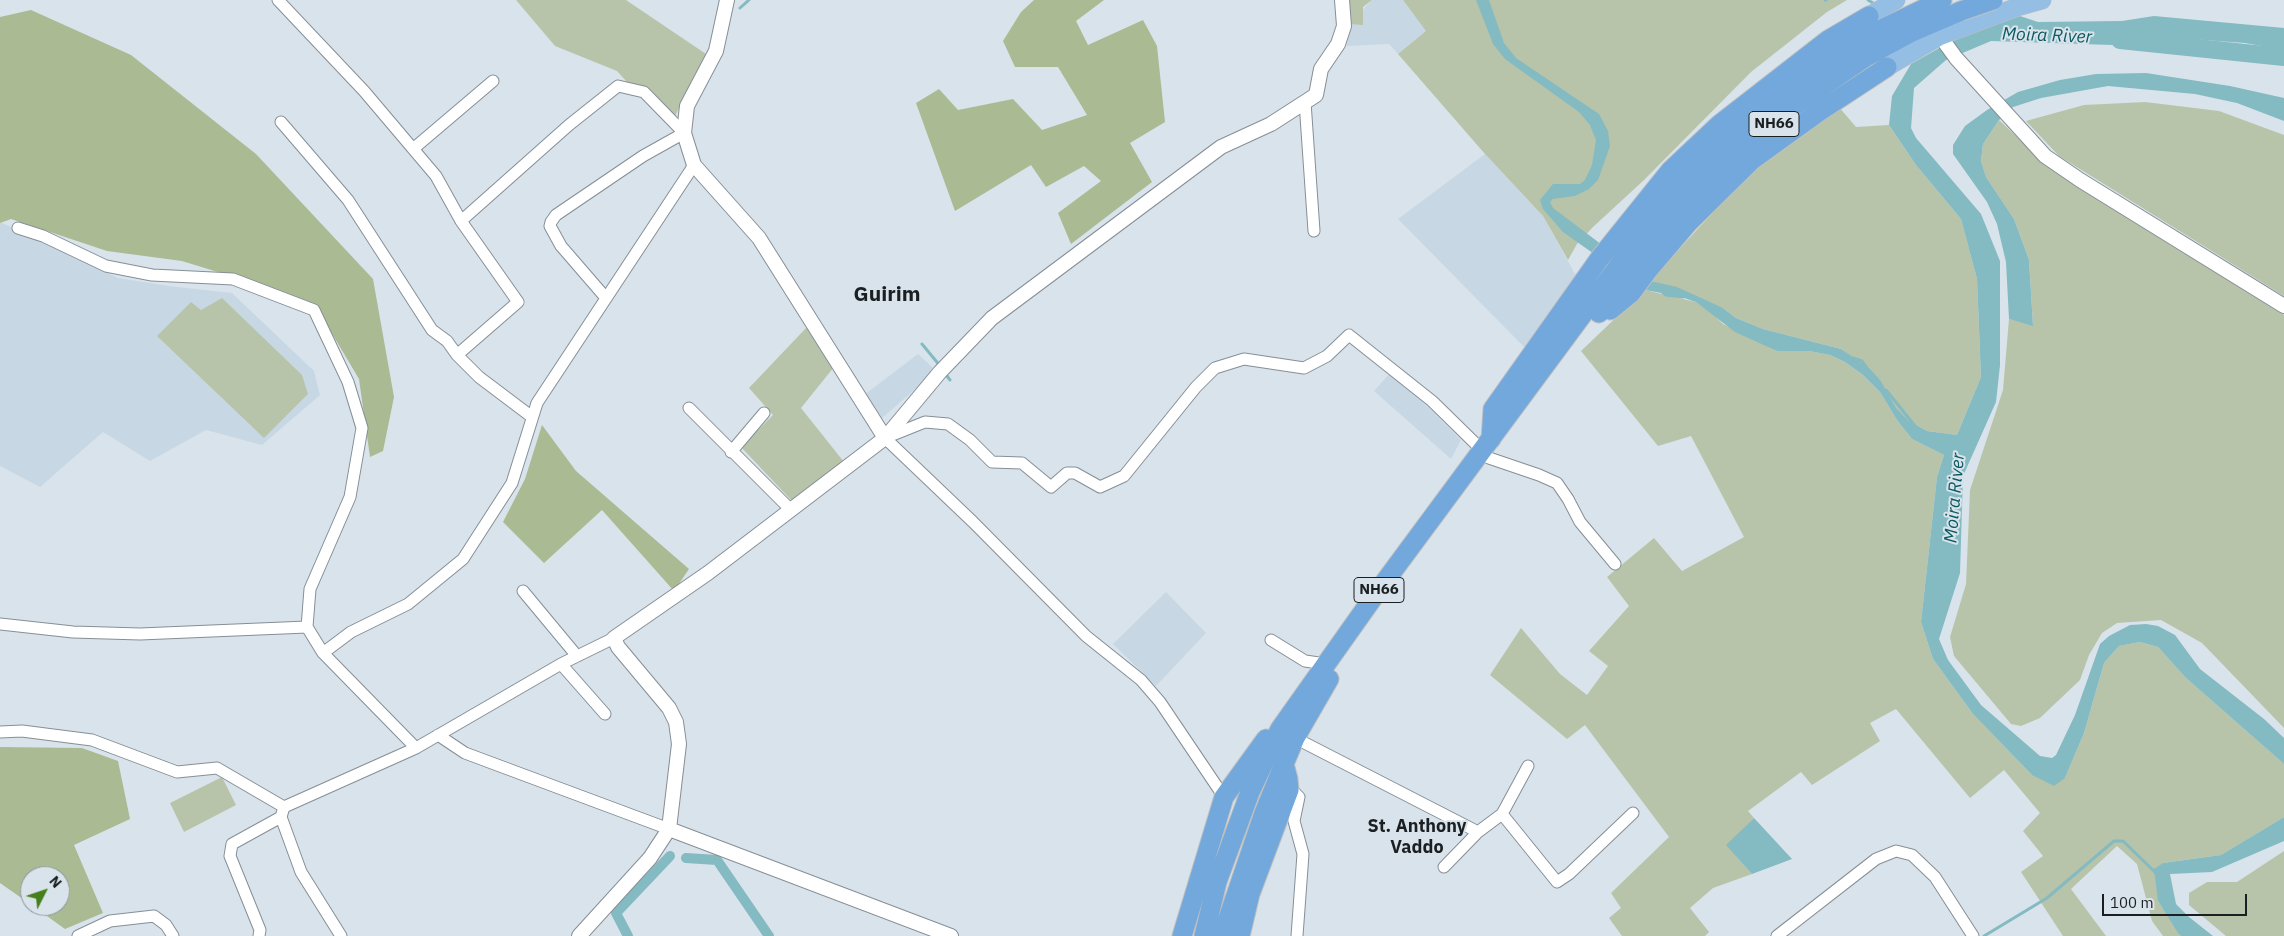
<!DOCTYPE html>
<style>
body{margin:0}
#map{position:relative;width:2284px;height:936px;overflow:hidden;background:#d9e3eb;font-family:"IBM Plex Sans",sans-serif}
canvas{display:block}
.north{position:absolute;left:20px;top:866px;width:50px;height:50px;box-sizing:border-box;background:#d9e3eb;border:1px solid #8d959a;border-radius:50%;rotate:49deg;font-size:14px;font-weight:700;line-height:20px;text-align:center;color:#1b1f21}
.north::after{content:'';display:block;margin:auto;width:18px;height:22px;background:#46801c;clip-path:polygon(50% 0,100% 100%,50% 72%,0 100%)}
.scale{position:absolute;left:2102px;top:894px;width:145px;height:22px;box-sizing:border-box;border:2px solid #1b1f21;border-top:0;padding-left:6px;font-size:15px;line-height:18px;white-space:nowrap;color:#1b1f21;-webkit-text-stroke:4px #d9e3eb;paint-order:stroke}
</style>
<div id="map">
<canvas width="2284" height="936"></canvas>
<div class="north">N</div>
<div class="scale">100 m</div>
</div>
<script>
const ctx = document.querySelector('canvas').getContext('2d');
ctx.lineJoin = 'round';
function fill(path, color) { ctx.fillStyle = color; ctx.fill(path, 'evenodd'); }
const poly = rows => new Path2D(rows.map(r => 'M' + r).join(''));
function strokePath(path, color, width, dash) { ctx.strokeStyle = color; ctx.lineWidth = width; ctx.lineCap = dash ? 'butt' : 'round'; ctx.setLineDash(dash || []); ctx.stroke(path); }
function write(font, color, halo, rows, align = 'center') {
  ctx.font = font + ' "IBM Plex Sans",sans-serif'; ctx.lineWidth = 4; ctx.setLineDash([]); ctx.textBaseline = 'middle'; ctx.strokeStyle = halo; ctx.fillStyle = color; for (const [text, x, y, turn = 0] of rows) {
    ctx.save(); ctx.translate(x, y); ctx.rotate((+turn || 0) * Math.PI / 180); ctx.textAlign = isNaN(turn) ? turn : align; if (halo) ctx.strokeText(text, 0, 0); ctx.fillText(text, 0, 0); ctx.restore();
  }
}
fill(poly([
 [1372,0,1403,0,1427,31,1398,54,1389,44,1347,46,1349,24],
 [1485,154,1543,216,1580,283,1529,352,1398,219],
 [0,222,118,278,169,286,232,293,314,371,320,395,262,445,206,430,150,461,103,432,40,487,0,466],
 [918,354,933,368,920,385,882,418,864,395],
 [1392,371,1461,440,1451,459,1374,391],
 [1166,592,1206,633,1156,686,1113,644]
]), '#c7d8e4');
fill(poly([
 [516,0,626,0,706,54,675,116,648,87,627,82,617,71,555,46],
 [1346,0,1372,0,1363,7,1363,25,1349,24],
 [1403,0,1847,0,1827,12,1751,72,1644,180,1593,227,1577,244,1568,260,1543,216,1485,154,1398,54,1426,31],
 [2145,102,2219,111,2284,135,2284,296,2059,156,2026,121,2084,105],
 [1838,106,1856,127,1889,125,1916,165,1961,219,1977,279,1981,377,1957,435,1927,431,1909,421,1896,409,1881,381,1841,349,1763,329,1736,318,1723,308,1650,281,1750,172],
 [1999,120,2047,165,2284,315,2284,728,2202,643,2161,620,2117,623,2102,633,2089,655,2080,680,2040,718,2021,726,2011,724,1954,656,1950,637,1966,584,1970,490,2003,390,2009,319,2033,325,2029,260,2014,219,1986,177,1981,161,1983,144],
 [1645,290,1696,302,1713,314,1723,324,1777,351,1809,351,1830,355,1845,362,1863,375,1880,392,1897,420,1912,439,1944,455,1937,477,1921,622,1933,659,1973,714,2032,775,2065,778,2084,733,2104,663,2119,646,2140,642,2158,647,2186,678,2284,764,2284,817,2221,855,2163,863,2158,901,2181,936,2163,936,2152,921,2137,864,2117,846,2071,889,2106,936,2063,936,2021,872,2043,856,2023,831,2040,813,2004,770,1970,798,1896,709,1870,723,1880,741,1812,785,1801,772,1748,811,1754,818,1727,845,1752,874,1713,888,1690,908,1709,932,1705,936,1622,936,1609,918,1621,908,1611,893,1669,837,1585,725,1567,739,1490,675,1521,628,1560,674,1587,695,1608,666,1589,651,1629,606,1607,577,1654,538,1682,571,1744,537,1691,436,1658,446,1581,351],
 [222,298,302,375,308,394,264,438,157,336,191,302,201,310],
 [807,327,834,367,801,408,844,462,792,501,741,447,773,415,749,388],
 [222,777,236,805,184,832,170,803],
 [2284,851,2284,936,2226,936,2189,905,2189,893,2207,882,2237,882]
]), '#b8c4a9');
fill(poly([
 [1034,0,1104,0,1076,21,1088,45,1143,20,1157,46,1165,122,1130,143,1152,182,1071,244,1058,213,1101,181,1084,166,1046,187,1031,165,955,211,916,103,939,89,958,110,1013,99,1042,130,1087,115,1058,67,1015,67,1003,41,1021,12],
 [31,10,131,55,256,154,373,279,394,397,383,451,370,457,359,379,324,320,283,292,182,261,107,251,11,219,0,223,0,17],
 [542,425,576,471,689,569,674,591,602,510,544,563,503,522,525,479],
 [0,747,82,748,118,761,130,819,74,845,103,913,65,929,33,906,60,906,60,876,30,876,30,904,0,883]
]), '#aaba93');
fill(poly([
 [1476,0,1489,0,1504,43,1516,58,1599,114,1608,131,1610,146,1598,180,1589,189,1575,196,1553,199,1550,202,1553,208,1650,281,1677,287,1723,308,1736,318,1763,329,1841,349,1870,369,1881,381,1896,408,1909,421,1927,431,1957,435,1981,377,1977,279,1961,219,1916,165,1889,125,1892,96,1911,64,1957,38,2020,16,2038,22,2122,21,2154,16,2284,28,2284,50,2245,43,2191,39,2112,45,1991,41,1946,60,1914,88,1911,128,1916,138,1981,214,2000,261,2000,365,1996,402,1963,476,1960,573,1939,639,1948,660,1981,705,2040,756,2052,758,2056,755,2075,715,2100,644,2109,636,2130,625,2146,624,2158,626,2175,635,2200,669,2264,719,2284,738,2284,764,2186,678,2158,647,2140,642,2119,646,2104,663,2084,733,2065,778,2054,786,2032,775,1973,714,1933,659,1921,622,1937,477,1944,455,1912,439,1897,420,1880,392,1863,375,1845,362,1830,355,1809,351,1777,351,1735,332,1696,302,1678,296,1645,290,1563,232,1543,209,1540,200,1553,184,1580,184,1585,180,1592,165,1596,140,1590,125,1579,112,1505,59,1493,44],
 [2146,73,2230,86,2284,98,2284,121,2237,103,2195,94,2108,86,2041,98,2013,107,1999,120,1983,144,1981,161,1986,177,2014,219,2029,260,2033,326,2009,319,2006,262,1997,224,1987,202,1953,154,1953,145,1965,126,1987,110,2018,92,2060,80,2096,74],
 [2284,817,2284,841,2212,872,2170,874,2176,904,2189,917,2213,936,2181,936,2178,933,2158,901,2154,869,2163,863,2221,855],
 [1754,818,1792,859,1752,874,1726,845]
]), '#84bac1');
strokePath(poly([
 [1825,0,1826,0],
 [1868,0,1876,5],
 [740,8,749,0],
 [1661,291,1666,295,1683,297],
 [922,344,941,367],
 [1853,358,1862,361,1867,368],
 [944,372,950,380],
 [1886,390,1915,426],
 [1984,936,2047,898,2114,841,2123,841,2158,875]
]), '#84bac1', 3);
strokePath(poly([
 [686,858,717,860,769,936],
 [628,936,616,913,670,856]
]), '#84bac1', 10);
strokePath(poly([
 [2120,40,2284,57]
]), '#84bac1', 18);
const minor = poly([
 [278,0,364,91,436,176,461,221,518,302,457,355],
 [1305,102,1314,231],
 [281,122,348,200,432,330,447,341,457,355,479,377,532,417],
 [413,149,493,81],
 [461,221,569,125,618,86,644,92,684,133,643,156,556,215,551,222,550,226,561,246,606,298],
 [18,228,43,236,106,266,152,275,233,279,314,310,348,382,362,428,350,497,310,589,307,627,323,653,416,748],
 [689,408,791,510],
 [731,452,764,413],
 [1489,458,1539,475,1557,483,1568,499,1580,522,1615,564],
 [523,591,577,656],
 [0,624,73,632,140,634,307,627],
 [1271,640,1305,661,1326,664],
 [323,653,351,632,408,604,463,559,512,483,537,403,694,165],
 [561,664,605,714],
 [0,732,22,731,92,740,177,772,217,768,284,807,416,748,561,664,614,638],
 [438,735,465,753,669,829],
 [1295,738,1478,832,1444,867],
 [1289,787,1299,797,1294,821,1303,854,1297,936],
 [1224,797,1160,702,1141,680,1086,636,973,522,885,438,925,422,948,424,970,440,992,462,1022,463,1051,487,1067,473,1075,473,1100,487,1124,476,1196,387,1215,368,1244,359,1304,368,1327,356,1349,335,1432,401,1482,450],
 [1502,814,1557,882,1569,874,1633,813],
 [281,817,301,872,341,936],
 [1478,832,1502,814,1528,766],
 [78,936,110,921,154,916,166,925,173,936],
 [259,936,260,930,230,856,232,844,281,817,284,807],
 [1777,936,1876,859,1896,851,1912,855,1935,877,1973,936]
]);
const tertiary = poly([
 [727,0,716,51,687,106,684,133,694,165,759,238,885,438],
 [1940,36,1956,58,2045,156,2080,180,2284,306],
 [669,829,951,936],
 [579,936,650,858,669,829,679,744,676,722,669,708,618,647,614,638,708,573,885,438,940,372,992,318,1221,147,1271,124,1316,95,1321,69,1338,44,1344,26,1342,0]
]);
const primary = poly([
 [1869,16,1896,0],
 [1887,67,1940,36,2017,7,2042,0]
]);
const trunk = poly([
 [1610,310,1631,293,1648,270,1688,223,1752,160,1820,111,1887,67],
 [1599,313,1685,205,1720,169,1794,106,1866,57,1912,32,1961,11],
 [1491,439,1493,409,1600,258,1670,171,1720,124,1828,40,1869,16],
 [1182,936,1224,797,1266,739],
 [1204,936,1217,882,1250,792,1280,729,1375,595,1671,195,1710,156,1784,90,1863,38,1942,0],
 [1222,936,1264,813,1284,764,1295,738,1329,679],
 [1240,936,1250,894,1289,790,1288,779,1284,764]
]);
strokePath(minor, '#868f96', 13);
strokePath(tertiary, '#868f96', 16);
strokePath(primary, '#bfc0c1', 19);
strokePath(trunk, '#bfc0c1', 21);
strokePath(minor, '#fff', 11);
strokePath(tertiary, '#fff', 14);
strokePath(primary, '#95bee4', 18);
strokePath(trunk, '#72a8db', 19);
const trunkBridge = poly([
 [1961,11,1993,0]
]);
strokePath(trunkBridge, '#bfc0c1', 21, []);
strokePath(trunkBridge, '#72a8db', 19);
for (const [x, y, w] of [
 [1774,124,50],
 [1379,590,50]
]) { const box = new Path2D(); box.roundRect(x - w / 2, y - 12.5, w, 25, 4); ctx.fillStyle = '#d9e3eb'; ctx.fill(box); strokePath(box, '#1b1f21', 1); }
write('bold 15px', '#1b1f21', null, [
 ["NH66",1774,124],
 ["NH66",1379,590]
]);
write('italic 18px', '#0b5a62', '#d9e3eb', [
 ["Moira River",2047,36,2],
 ["Moira River",1955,498,-85]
]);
write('bold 18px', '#1b1f21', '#d9e3eb', [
 ["St. Anthony",1417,827],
 ["Vaddo",1417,848]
]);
write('bold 21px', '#1b1f21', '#d9e3eb', [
 ["Guirim",887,295]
]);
</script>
